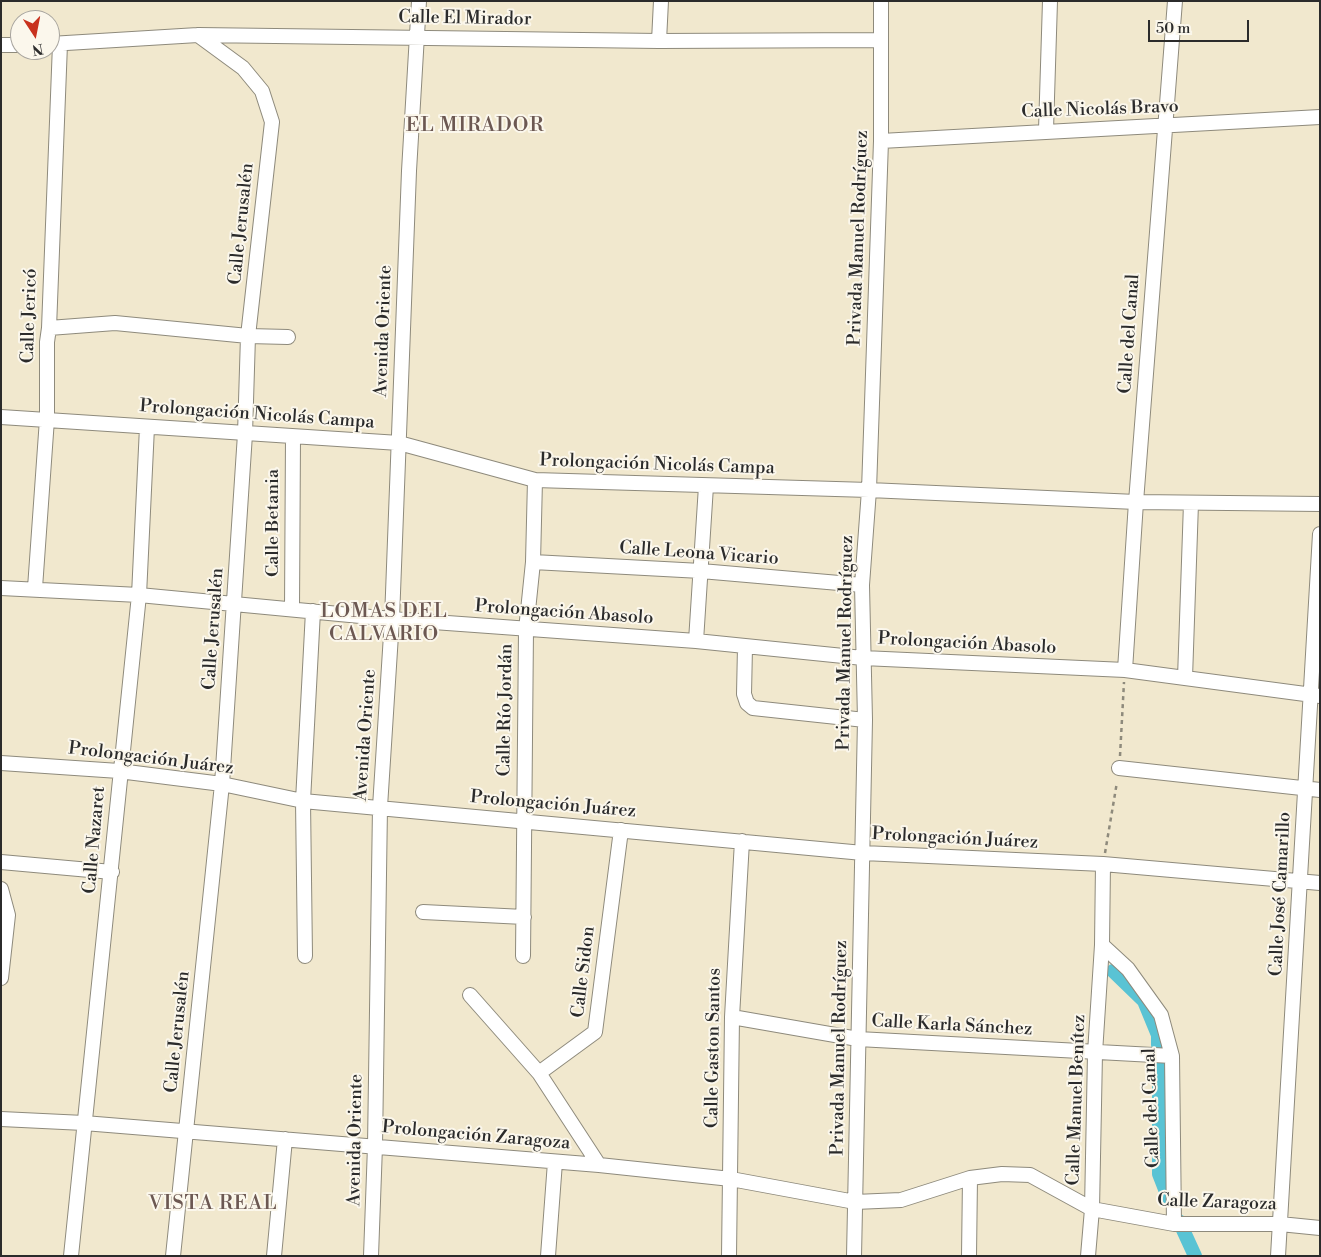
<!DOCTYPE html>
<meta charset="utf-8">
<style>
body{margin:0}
#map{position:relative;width:1321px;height:1257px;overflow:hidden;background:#f1e8ce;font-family:"Libre Bodoni",serif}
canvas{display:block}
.frame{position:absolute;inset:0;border:2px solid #2b2b2b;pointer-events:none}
.north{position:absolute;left:10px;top:10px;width:50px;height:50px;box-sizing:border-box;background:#fbf7ec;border:1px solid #a8a59f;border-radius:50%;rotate:169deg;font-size:14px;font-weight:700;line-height:20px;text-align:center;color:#2b2b2b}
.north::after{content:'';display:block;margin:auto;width:18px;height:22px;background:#c8321e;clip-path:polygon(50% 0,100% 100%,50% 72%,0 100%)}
.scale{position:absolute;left:1148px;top:20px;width:101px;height:22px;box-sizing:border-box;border:2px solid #2b2b2b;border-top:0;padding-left:6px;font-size:15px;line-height:18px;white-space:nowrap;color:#2b2b2b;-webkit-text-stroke:4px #fbf7ec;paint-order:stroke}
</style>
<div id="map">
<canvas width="1321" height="1257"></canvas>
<div class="frame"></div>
<div class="north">N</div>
<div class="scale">50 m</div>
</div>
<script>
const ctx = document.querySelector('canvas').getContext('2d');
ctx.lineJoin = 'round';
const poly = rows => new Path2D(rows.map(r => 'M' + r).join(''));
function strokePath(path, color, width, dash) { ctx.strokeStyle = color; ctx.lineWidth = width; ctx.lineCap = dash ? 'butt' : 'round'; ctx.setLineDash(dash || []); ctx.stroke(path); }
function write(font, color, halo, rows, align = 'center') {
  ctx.font = font + ' "Libre Bodoni",serif'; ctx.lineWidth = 4; ctx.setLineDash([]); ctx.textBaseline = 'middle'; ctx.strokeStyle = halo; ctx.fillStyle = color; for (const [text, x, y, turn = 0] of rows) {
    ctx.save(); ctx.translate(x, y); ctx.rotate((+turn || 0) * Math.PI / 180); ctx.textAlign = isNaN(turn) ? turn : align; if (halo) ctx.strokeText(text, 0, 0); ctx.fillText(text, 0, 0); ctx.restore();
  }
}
strokePath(poly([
 [1113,971,1144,1001,1158,1035,1158,1045],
 [1159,1064,1159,1174,1168,1197],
 [1179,1221,1195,1256]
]), '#59c3d4', 14);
const minor = poly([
 [659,41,661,1],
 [50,44,198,35,659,41,880,40],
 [1,45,20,45],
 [1046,130,1050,1],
 [881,141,1320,117],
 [49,328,115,323,248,336,288,337],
 [1,417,399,443,535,480,869,490,1136,502,1320,504],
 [533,562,701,571,862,585],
 [1,588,139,595,392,619,696,641,863,658,1125,670,1320,696],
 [35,588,47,419,47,342,49,328,60,44],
 [292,609,293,437],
 [696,641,706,486],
 [745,647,744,694,747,703,753,708,865,720],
 [1125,670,1136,502,1175,1],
 [1185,678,1191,503],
 [1,763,119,771,222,784,303,801,863,853,1103,864,1320,883],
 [1119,768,1320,790],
 [1,862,112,872],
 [1,889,8,915,1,978],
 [423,912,524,917],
 [1102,945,1128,969,1161,1015,1172,1056,1174,1224],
 [305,956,303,801,313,611],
 [523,956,526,630,533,562,535,480],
 [470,995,539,1073,599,1165],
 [732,1017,858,1039,1172,1056],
 [539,1073,595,1032,621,830],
 [1,1119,84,1123,599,1165,731,1179,855,1202,901,1200,970,1178,1002,1174,1030,1175,1092,1209,1174,1224,1280,1224,1320,1228],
 [71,1256,139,595,147,427],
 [173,1256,222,784,245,434,248,336,272,122,262,91,243,68,198,35],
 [274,1256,285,1139],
 [371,1256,375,1146,380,807,392,619,409,171,419,1],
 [548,1256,555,1162],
 [729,1256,732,1017,742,841],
 [854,1256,865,720,862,585,869,490,881,141,881,1],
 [969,1256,970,1178],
 [1088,1256,1092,1209,1095,1053,1102,945,1103,864],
 [1278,1256,1320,534]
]);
strokePath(minor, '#8e8a7c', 16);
strokePath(poly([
 [1120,756,1124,682],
 [1105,853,1117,782]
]), '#8e8a7c', 2.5, [4, 4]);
strokePath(minor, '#fff', 14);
write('18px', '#2b2b2b', '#fbf7ec', [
 ["Calle El Mirador",465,19,1],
 ["Calle Nicolás Bravo",1100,110,-2],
 ["Calle Jerusalén",242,224,-84],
 ["Privada Manuel Rodríguez",859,238,-88],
 ["Calle Jericó",30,316,-88],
 ["Avenida Oriente",384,331,-88],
 ["Calle del Canal",1130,334,-86],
 ["Prolongación Nicolás Campa",257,415,4],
 ["Prolongación Nicolás Campa",657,465,2],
 ["Calle Betania",274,523,-90],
 ["Calle Leona Vicario",699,554,4],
 ["Prolongación Abasolo",564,613,4],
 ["Calle Jerusalén",214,629,-86],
 ["Privada Manuel Rodríguez",846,643,-89],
 ["Prolongación Abasolo",967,644,3],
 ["Calle Río Jordán",506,710,-89],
 ["Avenida Oriente",366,735,-86],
 ["Prolongación Juárez",151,759,7],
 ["Prolongación Juárez",553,805,5],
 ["Prolongación Juárez",955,839,3],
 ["Calle Nazaret",95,840,-85],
 ["Calle José Camarillo",1281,894,-87],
 ["Calle Sidon",584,972,-83],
 ["Calle Karla Sánchez",952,1026,3],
 ["Calle Jerusalén",178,1032,-84],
 ["Calle Gaston Santos",714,1048,-89],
 ["Privada Manuel Rodríguez",840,1048,-89],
 ["Calle Manuel Benítez",1077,1100,-88],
 ["Calle del Canal",1152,1108,-92],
 ["Prolongación Zaragoza",476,1136,5],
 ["Avenida Oriente",356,1140,-89],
 ["Calle Zaragoza",1217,1203,2]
]);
ctx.letterSpacing = '1px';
write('20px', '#6c5852', '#fbf7ec', [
 ["EL MIRADOR",475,126],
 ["LOMAS DEL",384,612],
 ["CALVARIO",384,635],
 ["VISTA REAL",213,1204]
]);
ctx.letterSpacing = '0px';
</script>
